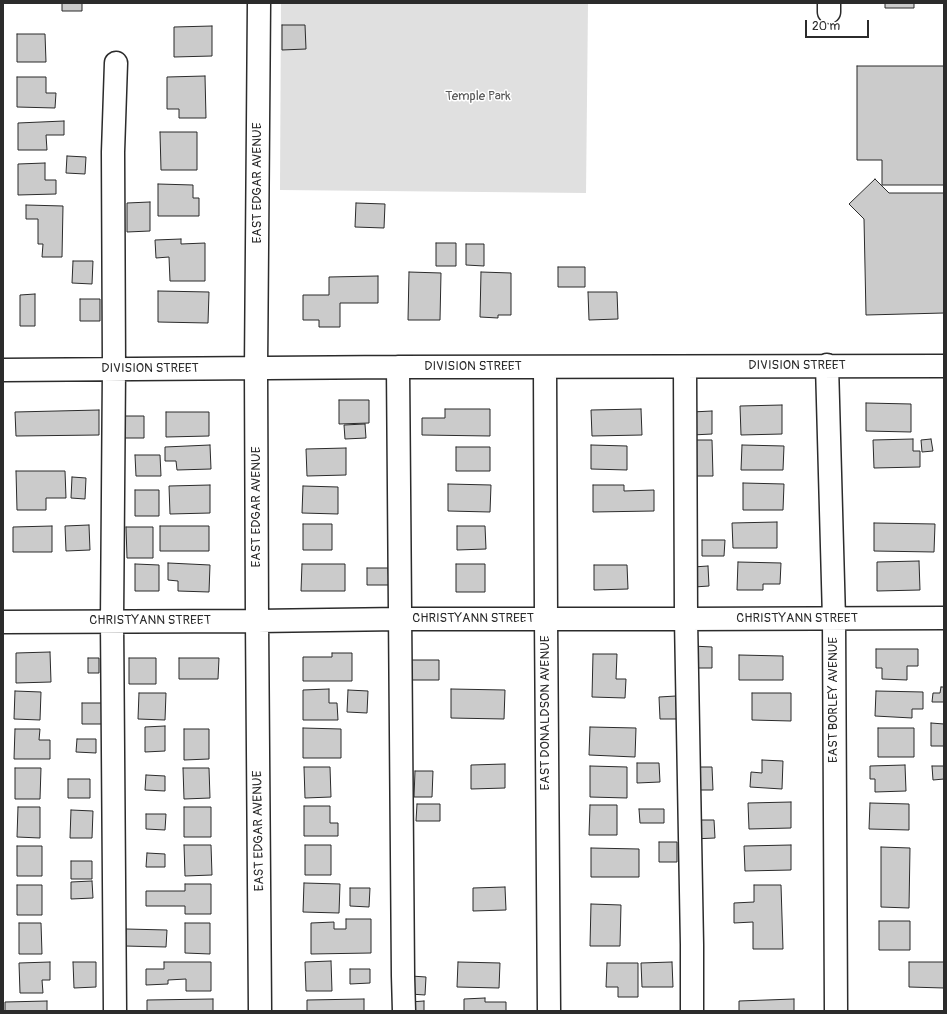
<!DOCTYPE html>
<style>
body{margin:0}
#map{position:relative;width:947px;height:1014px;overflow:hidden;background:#fff;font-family:Pangolin,sans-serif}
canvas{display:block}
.frame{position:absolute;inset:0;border:4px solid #2b2b2b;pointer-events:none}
.scale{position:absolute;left:805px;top:20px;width:64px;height:18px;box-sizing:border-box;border:2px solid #2b2b2b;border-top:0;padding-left:5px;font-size:12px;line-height:14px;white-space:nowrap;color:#2b2b2b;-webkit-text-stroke:3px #fff;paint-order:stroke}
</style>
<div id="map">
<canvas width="947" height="1014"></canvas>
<div class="frame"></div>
<div class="scale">20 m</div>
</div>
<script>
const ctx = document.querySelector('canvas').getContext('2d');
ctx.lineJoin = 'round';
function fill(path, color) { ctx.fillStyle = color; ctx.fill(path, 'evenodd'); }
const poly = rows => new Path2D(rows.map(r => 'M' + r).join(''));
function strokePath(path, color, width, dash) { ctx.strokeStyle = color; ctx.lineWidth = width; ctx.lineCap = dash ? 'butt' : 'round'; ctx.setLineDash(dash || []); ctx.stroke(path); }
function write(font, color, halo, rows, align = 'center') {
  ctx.font = font + ' Pangolin,sans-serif'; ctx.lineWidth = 3; ctx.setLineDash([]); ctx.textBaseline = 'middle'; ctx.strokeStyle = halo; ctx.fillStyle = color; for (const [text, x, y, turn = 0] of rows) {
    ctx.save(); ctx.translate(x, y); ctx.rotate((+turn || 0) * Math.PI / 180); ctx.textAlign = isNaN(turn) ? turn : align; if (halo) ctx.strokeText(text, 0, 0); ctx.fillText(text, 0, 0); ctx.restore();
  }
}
fill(poly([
 [281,3,588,3,586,193,280,190]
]), '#e0e0e0');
const building = poly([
 [62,3,82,3,82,11,62,11,62,3],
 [885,3,914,3,914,8,885,8,885,3],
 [282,25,305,25,306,49,282,50,282,25],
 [212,26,212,56,174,57,174,27,212,26],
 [17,34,45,34,46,62,17,62,17,34],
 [857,66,944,66,944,185,882,185,882,160,857,160,857,66],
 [205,76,206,118,179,118,179,109,167,109,167,77,205,76],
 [17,77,46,77,46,93,56,93,55,108,17,107,17,77],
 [64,121,64,135,46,135,47,150,18,150,18,123,64,121],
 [160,132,197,132,197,170,161,170,160,132],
 [67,156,86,157,85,174,66,173,67,156],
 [45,163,45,180,56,180,56,194,18,195,18,164,45,163],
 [875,179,889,193,944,193,944,313,866,315,864,219,849,204,875,179],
 [158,184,193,185,193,198,199,198,199,216,158,216,158,184],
 [150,202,150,231,127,232,127,203,150,202],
 [356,203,385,204,384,228,355,227,356,203],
 [26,205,63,206,62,257,42,257,43,244,38,244,38,219,26,219,26,205],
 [181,239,181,244,205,243,205,281,170,281,169,257,156,258,155,240,181,239],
 [436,243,456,243,456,266,436,266,436,243],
 [466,244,484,244,484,266,466,265,466,244],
 [73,261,93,261,92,284,72,283,73,261],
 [558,267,585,267,585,287,558,287,558,267],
 [409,272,441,273,440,320,408,320,409,272],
 [481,272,511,273,511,315,498,315,498,318,480,317,481,272],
 [378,276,378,303,340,303,340,327,319,327,319,320,303,320,303,295,329,295,329,277,378,276],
 [158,291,209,292,208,323,158,322,158,291],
 [588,292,617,292,618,319,589,320,588,292],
 [35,294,35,326,20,326,20,295,35,294],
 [80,299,100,299,100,321,80,321,80,299],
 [339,400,369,400,369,423,339,424,339,400],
 [866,403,911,404,911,432,866,431,866,403],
 [782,405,782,434,741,435,740,406,782,405],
 [445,409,490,409,490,436,422,435,422,418,445,418,445,409],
 [641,409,642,435,592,436,591,410,641,409],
 [99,410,99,435,16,436,15,412,99,410],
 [712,411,712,434,692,435,692,412,712,411],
 [166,412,209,412,209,436,166,437,166,412],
 [118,416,144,416,144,438,118,438,118,416],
 [365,424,366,438,345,439,344,425,365,424],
 [913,439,913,451,920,451,920,467,874,468,873,440,913,439],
 [931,439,933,451,922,452,921,440,931,439],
 [692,440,712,440,713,476,692,476,692,440],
 [210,445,211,469,177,470,176,461,165,461,165,447,210,445],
 [591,445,627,446,627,470,591,469,591,445],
 [742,445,784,446,783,470,741,470,742,445],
 [456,447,490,447,490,471,456,471,456,447],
 [346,448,346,475,307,476,306,449,346,448],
 [135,455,160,455,161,476,136,476,135,455],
 [16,471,65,471,66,498,46,498,46,510,17,510,16,471],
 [72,477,86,478,85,499,71,498,72,477],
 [743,483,784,484,783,510,743,510,743,483],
 [448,484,491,485,490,512,448,511,448,484],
 [210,485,210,513,170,514,169,486,210,485],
 [593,485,624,485,624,491,654,490,654,511,593,512,593,485],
 [303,486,338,487,338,514,302,513,303,486],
 [135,490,159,490,159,516,135,516,135,490],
 [777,522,777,548,733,548,732,523,777,522],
 [874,523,935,524,934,552,874,551,874,523],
 [303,524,332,524,332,550,303,550,303,524],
 [89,525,90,550,66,551,65,526,89,525],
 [52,526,52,552,13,552,13,527,52,526],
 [160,526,209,526,209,551,160,551,160,526],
 [457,526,485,526,486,549,457,550,457,526],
 [126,527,153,527,153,558,127,558,126,527],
 [702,540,725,540,724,556,702,556,702,540],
 [919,561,920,590,877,591,877,562,919,561],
 [738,562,781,563,780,584,763,584,763,590,737,590,738,562],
 [168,563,210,565,209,592,178,591,178,581,168,580,168,563],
 [135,564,159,565,159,591,135,591,135,564],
 [302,564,345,564,345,591,301,591,302,564],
 [456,564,485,564,485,592,456,592,456,564],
 [594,565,627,565,628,589,594,590,594,565],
 [708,566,709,586,694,587,693,567,708,566],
 [367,568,388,568,389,585,367,585,367,568],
 [692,646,712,647,712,668,692,668,692,646],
 [876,649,918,649,918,666,907,666,907,680,882,679,882,668,876,668,876,649],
 [50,652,51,682,16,683,16,653,50,652],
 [332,653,352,653,352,681,303,681,303,657,332,657,332,653],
 [593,654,617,654,616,679,626,679,625,698,592,697,593,654],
 [739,655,783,656,783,680,739,680,739,655],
 [88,658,99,658,99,673,88,673,88,658],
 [129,658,156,658,156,684,129,684,129,658],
 [179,658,219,658,218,679,179,679,179,658],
 [409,660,439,660,439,680,410,680,409,660],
 [941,687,944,687,944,702,932,702,933,693,940,693,941,687],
 [329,689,329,703,337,703,338,720,303,720,303,690,329,689],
 [451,689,505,690,504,719,451,718,451,689],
 [348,690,368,691,367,713,347,712,348,690],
 [15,691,41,692,40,720,14,719,15,691],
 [876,691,923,692,923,709,912,709,912,718,875,716,876,691],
 [139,693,166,693,165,720,138,719,139,693],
 [752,693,791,693,791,721,752,720,752,693],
 [676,696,677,719,660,719,659,697,676,696],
 [82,703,104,703,104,724,82,724,82,703],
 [931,723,944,724,944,746,931,746,931,723],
 [165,726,165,751,145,752,145,727,165,726],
 [590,727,636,728,635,757,589,755,590,727],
 [303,728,341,729,341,758,303,758,303,728],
 [878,728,914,728,914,757,878,757,878,728],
 [15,729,40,729,39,740,50,740,50,759,14,759,15,729],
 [184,729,209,729,209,759,184,760,184,729],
 [77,739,96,739,96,753,76,752,77,739],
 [762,760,783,761,782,789,750,787,751,772,762,773,762,760],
 [637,763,659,763,660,782,637,783,637,763],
 [505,764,505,788,471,789,471,765,505,764],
 [905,765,906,791,875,792,875,779,870,779,870,766,905,765],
 [590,766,627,767,627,798,590,797,590,766],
 [932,766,944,766,944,779,933,780,932,766],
 [304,767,330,767,331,797,305,798,304,767],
 [694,767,712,767,713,790,694,790,694,767],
 [15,768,41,768,40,799,15,799,15,768],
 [183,768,209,768,210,798,184,799,183,768],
 [415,771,433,771,432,797,414,797,415,771],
 [146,775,165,776,165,791,145,790,146,775],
 [68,779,90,779,90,798,68,798,68,779],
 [791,802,791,828,749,829,748,803,791,802],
 [870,803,909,804,909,830,869,829,870,803],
 [417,804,440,804,440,821,416,821,417,804],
 [590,805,617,805,617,835,589,835,590,805],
 [304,806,330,806,330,823,338,823,338,836,304,836,304,806],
 [18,807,40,807,40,838,17,837,18,807],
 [184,807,211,807,211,837,184,837,184,807],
 [639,809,664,809,664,823,640,823,639,809],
 [71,810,93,811,92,838,70,838,71,810],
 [146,814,166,814,165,830,146,829,146,814],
 [693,820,714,820,715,838,693,839,693,820],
 [659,842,677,842,677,862,659,862,659,842],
 [184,845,211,845,212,875,185,876,184,845],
 [305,845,331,845,331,875,305,875,305,845],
 [791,845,791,870,745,871,744,846,791,845],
 [17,846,42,846,42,876,17,876,17,846],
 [881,847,910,848,909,908,881,907,881,847],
 [591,848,639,849,639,877,591,877,591,848],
 [147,853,165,854,165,867,146,867,147,853],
 [71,861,92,861,92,879,71,879,71,861],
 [92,881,93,898,71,899,71,882,92,881],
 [304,883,340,884,339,913,303,912,304,883],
 [185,884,211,884,211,914,185,914,185,906,146,906,146,891,185,891,185,884],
 [17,885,42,885,42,915,17,915,17,885],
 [754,885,781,885,783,949,753,949,753,922,734,923,734,903,754,902,754,885],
 [505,887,506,910,473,911,473,888,505,887],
 [350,888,370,888,369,907,350,906,350,888],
 [591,904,621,905,620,946,590,946,591,904],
 [346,919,371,919,371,953,311,954,311,923,334,922,334,929,346,929,346,919],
 [879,921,910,921,910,950,879,950,879,921],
 [19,923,41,923,42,954,19,954,19,923],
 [185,923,210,923,210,954,185,953,185,923],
 [126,929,167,930,166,947,125,946,126,929],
 [331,961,332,991,306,991,305,962,331,961],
 [50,962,50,980,42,980,43,993,20,993,19,963,50,962],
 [73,962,96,962,96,987,74,988,73,962],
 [164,962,211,962,211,991,186,991,186,979,168,980,168,984,146,985,146,969,164,969,164,962],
 [458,962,500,963,499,988,457,987,458,962],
 [672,962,673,987,642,987,641,963,672,962],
 [909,962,944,962,944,988,909,987,909,962],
 [607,963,638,963,638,997,618,997,618,987,606,987,607,963],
 [350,969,370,969,370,983,350,984,350,969],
 [411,976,426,977,425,995,410,994,411,976],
 [485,998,485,1002,506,1002,506,1011,464,1011,464,999,485,998],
 [213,999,213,1011,147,1011,147,1000,213,999],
 [364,999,364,1011,307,1011,307,1000,364,999],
 [794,999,794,1011,739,1011,739,1001,794,999],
 [47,1001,47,1011,5,1011,5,1002,47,1001],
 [424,1001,424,1011,410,1011,410,1002,424,1001]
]);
fill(building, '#cbcbcb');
strokePath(building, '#2b2b2b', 1);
const minor = poly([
 [259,3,256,368,257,621,260,1011],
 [829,12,829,3],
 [827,365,834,619,836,1011],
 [398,367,403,976,404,1011],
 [545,367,546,619,549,1011],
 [685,367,686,619,692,945,692,1011],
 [3,370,398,367,944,366],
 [3,622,257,621,400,619,686,619,944,618],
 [115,1011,112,621,114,369,113,152,116,63]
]);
strokePath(minor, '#2b2b2b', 25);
strokePath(minor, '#fff', 22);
write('13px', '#585858', '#fff', [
 ["Temple Park",478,97]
]);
write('13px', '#2b2b2b', '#fff', [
 ["EAST EDGAR AVENUE",258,183,-90],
 ["DIVISION STREET",797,366],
 ["DIVISION STREET",473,367],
 ["DIVISION STREET",150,369],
 ["EAST EDGAR AVENUE",257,507,-90],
 ["CHRISTYANN STREET",473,619],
 ["CHRISTYANN STREET",797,619],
 ["CHRISTYANN STREET",150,621],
 ["EAST BORLEY AVENUE",834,700,-90],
 ["EAST DONALDSON AVENUE",546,713,-90],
 ["EAST EDGAR AVENUE",259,831,-91]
]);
</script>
